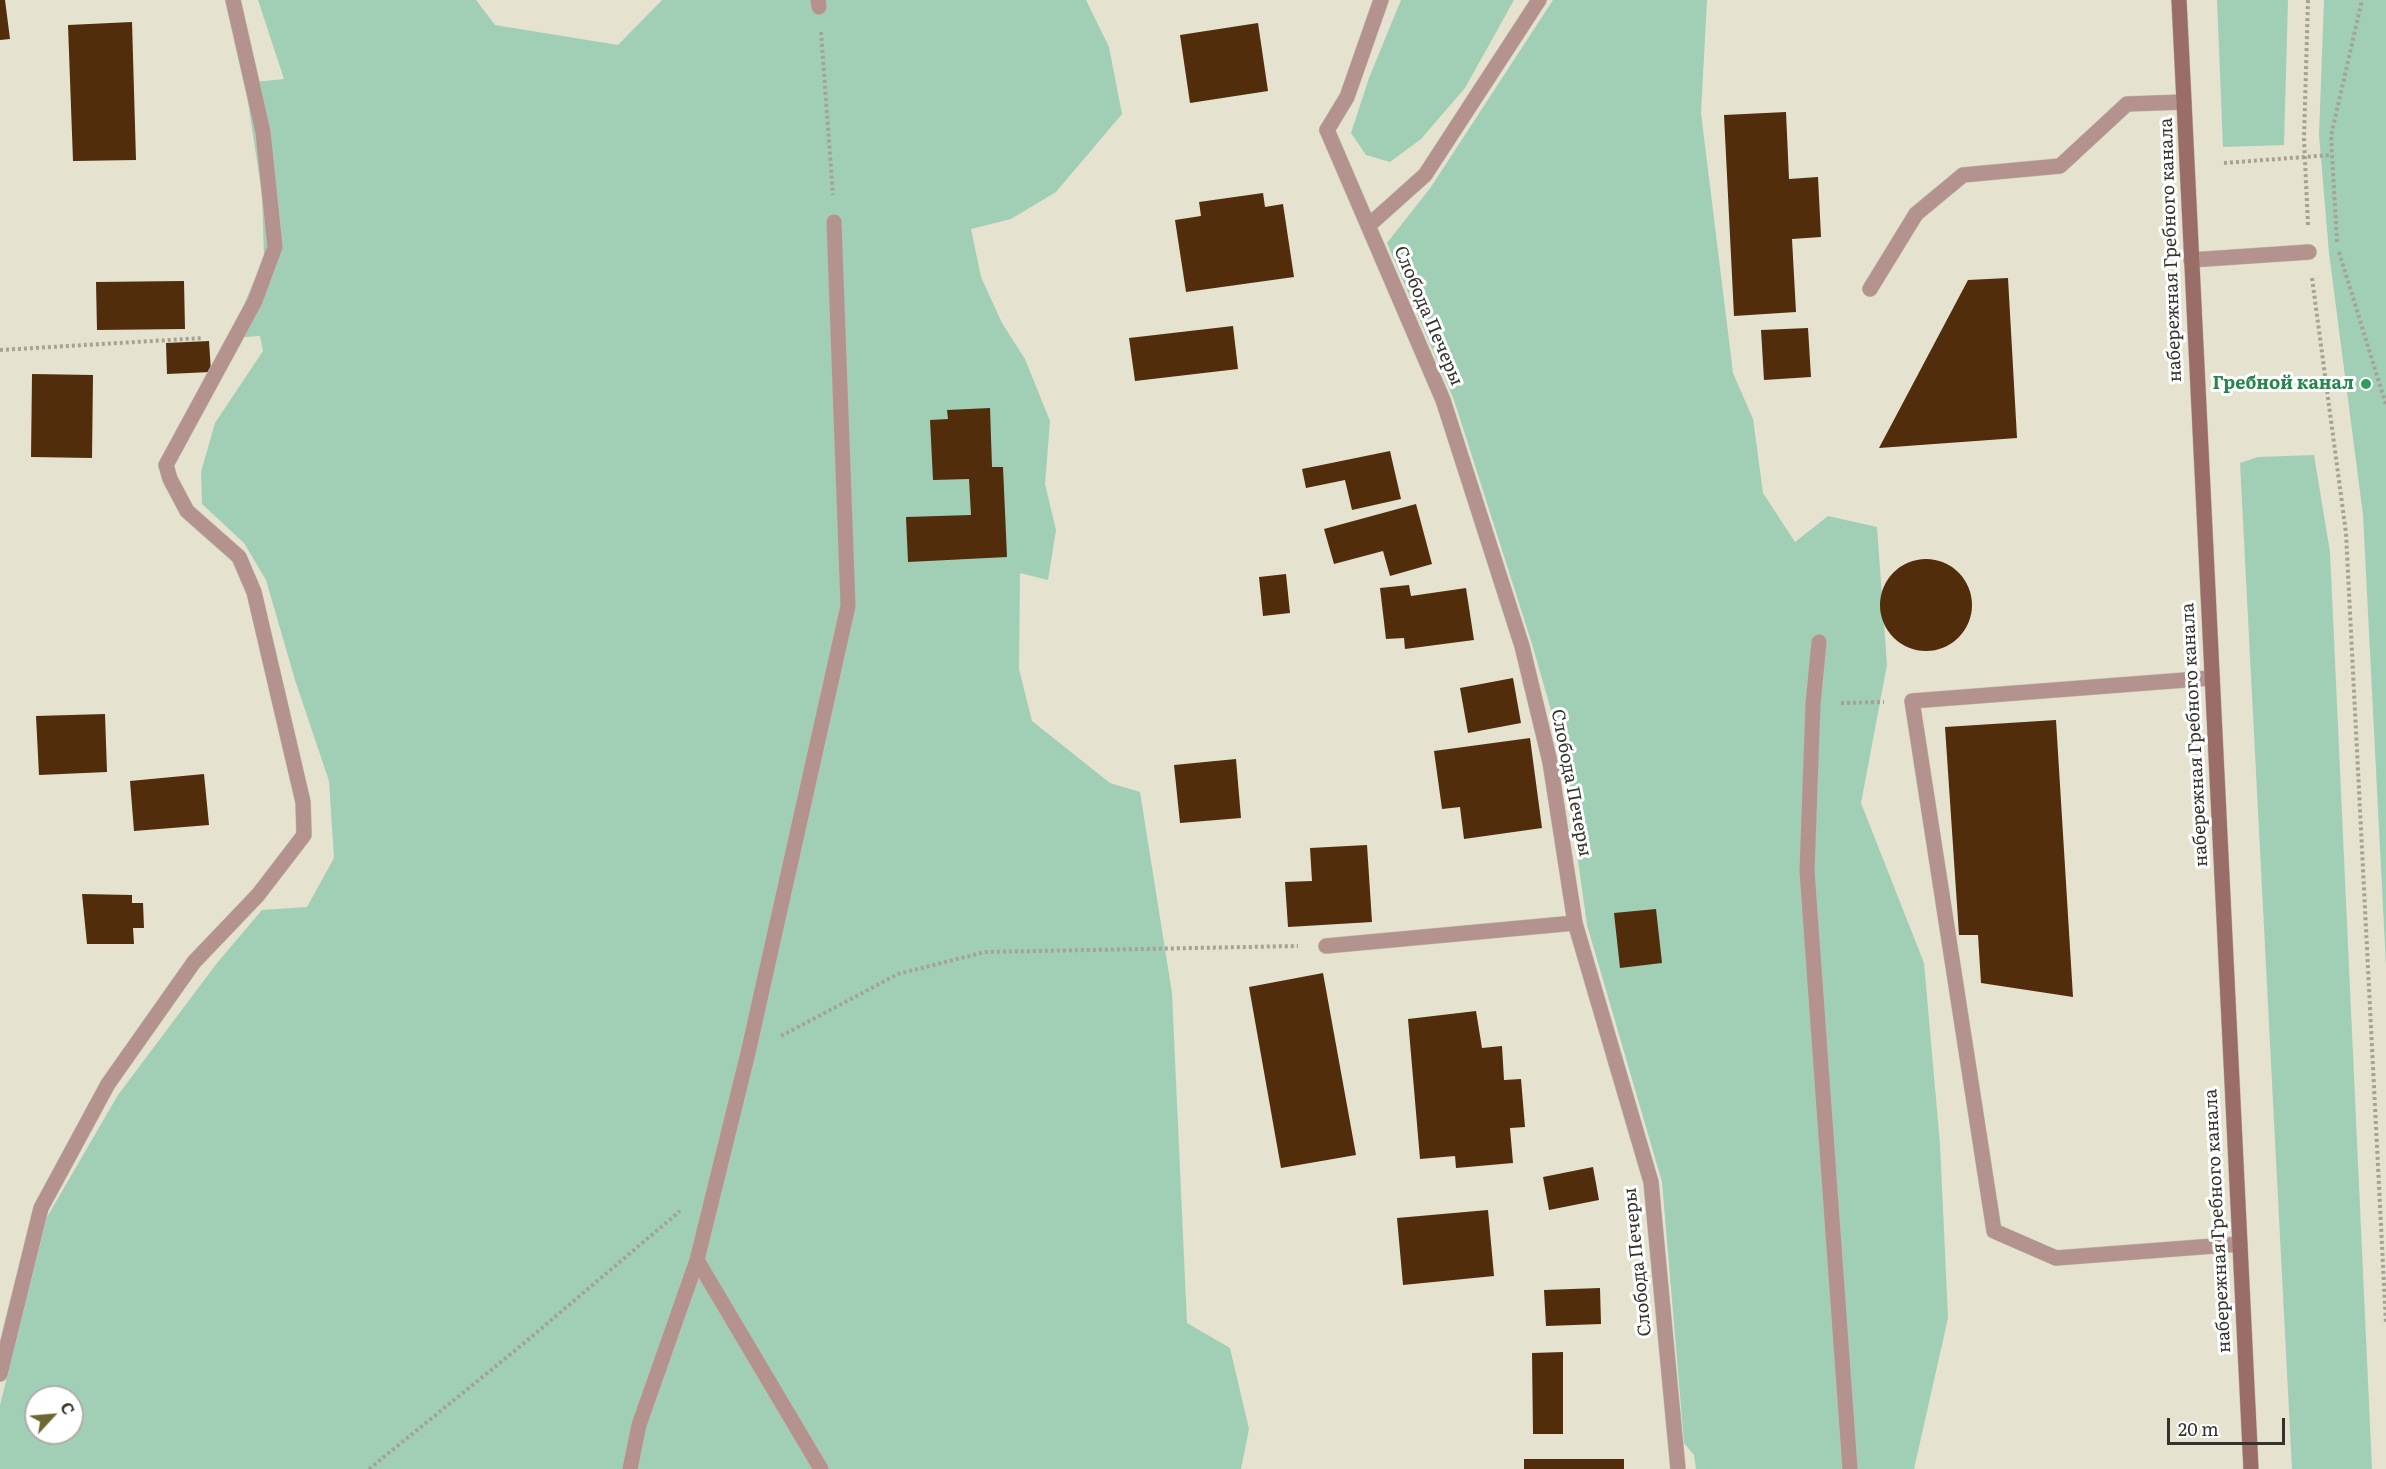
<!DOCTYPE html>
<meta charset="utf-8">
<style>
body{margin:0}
#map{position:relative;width:2386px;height:1469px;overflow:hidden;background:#e5e2d0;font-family:Literata,serif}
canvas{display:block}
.north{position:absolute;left:24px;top:1385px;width:60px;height:60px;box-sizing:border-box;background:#fff;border:2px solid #adadaa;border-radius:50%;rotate:64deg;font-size:16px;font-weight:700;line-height:24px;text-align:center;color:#33322b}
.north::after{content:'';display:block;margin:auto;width:21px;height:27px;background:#6d6734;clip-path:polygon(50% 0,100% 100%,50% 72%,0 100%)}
.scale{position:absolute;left:2167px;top:1418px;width:118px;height:27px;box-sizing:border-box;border:3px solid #33322b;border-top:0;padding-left:8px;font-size:18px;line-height:21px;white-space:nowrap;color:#33322b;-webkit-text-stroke:4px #fff;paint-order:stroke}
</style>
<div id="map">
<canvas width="2386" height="1469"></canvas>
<div class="north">С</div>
<div class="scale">20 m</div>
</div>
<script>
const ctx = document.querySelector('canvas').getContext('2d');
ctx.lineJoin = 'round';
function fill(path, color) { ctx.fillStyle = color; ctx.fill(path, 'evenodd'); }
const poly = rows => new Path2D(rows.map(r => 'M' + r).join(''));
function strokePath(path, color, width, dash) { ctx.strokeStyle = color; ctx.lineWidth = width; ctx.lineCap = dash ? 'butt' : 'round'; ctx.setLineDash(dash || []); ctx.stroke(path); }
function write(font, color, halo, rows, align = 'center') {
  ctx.font = font + ' Literata,serif'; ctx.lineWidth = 6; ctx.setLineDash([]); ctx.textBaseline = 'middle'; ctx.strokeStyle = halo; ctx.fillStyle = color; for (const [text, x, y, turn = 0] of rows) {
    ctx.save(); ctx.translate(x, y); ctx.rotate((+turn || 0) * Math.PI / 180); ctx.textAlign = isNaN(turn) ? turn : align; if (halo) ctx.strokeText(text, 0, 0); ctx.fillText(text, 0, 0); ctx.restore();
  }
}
fill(poly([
 [258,0,476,0,495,25,618,45,662,0,1086,0,1109,47,1122,114,1056,192,1011,219,971,229,981,277,1002,323,1025,359,1050,421,1045,484,1056,530,1048,580,1020,573,1019,669,1032,721,1110,783,1140,792,1172,993,1187,1323,1230,1348,1249,1429,1241,1469,0,1469,0,1405,47,1217,118,1095,217,963,262,910,307,907,334,858,329,781,295,680,266,580,244,543,202,504,201,472,215,423,263,351,260,336,230,338,264,257,262,194,245,83,284,79],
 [36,1397,72,1397,72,1433,36,1433],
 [1401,0,1514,0,1465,88,1421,139,1390,162,1366,155,1351,133,1369,78],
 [1553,0,1707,0,1701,113,1733,373,1753,419,1763,493,1795,542,1828,516,1877,527,1887,665,1861,803,1924,963,1940,1144,1948,1318,1914,1469,1696,1469,1694,1455,1684,1443,1662,1182,1587,925,1563,752,1532,644,1454,400,1387,243,1431,187],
 [2217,0,2288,0,2284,145,2223,147],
 [2324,0,2386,0,2386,966,2363,515,2329,253,2319,135],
 [2314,455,2330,552,2372,1469,2292,1469,2240,463,2258,457]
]), '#a1cfb6');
fill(poly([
 [0,0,5,0,10,39,0,40],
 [132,22,136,160,73,161,68,25],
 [1258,23,1268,91,1190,103,1180,35],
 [1786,112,1789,179,1818,177,1821,237,1792,239,1796,312,1734,316,1724,115],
 [1263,193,1265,207,1283,204,1294,277,1186,292,1175,220,1201,216,1199,202],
 [2008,278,2017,438,1879,448,1968,280],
 [184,281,185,329,97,330,96,282],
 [1233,326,1238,369,1135,381,1129,338],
 [1808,328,1811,377,1764,380,1761,330],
 [209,341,211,372,167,374,166,343],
 [32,374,93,375,92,458,31,457],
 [990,408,992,467,1003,467,1007,557,908,562,906,517,971,515,969,479,933,480,930,420,948,419,947,410],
 [1390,451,1401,499,1352,510,1345,480,1306,488,1302,469],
 [1416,504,1432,564,1390,576,1383,551,1334,564,1324,529],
 '1880 605a46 46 0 1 1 92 0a46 46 0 1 1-92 0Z',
 [1286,574,1290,613,1263,616,1259,577],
 [1409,585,1411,596,1466,588,1474,640,1405,649,1404,638,1386,639,1380,588],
 [1513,678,1521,723,1468,733,1460,688],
 [105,714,107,772,39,775,36,716],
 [2056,720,2073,997,1981,983,1978,935,1959,935,1945,727],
 [1530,738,1542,828,1464,839,1460,807,1442,809,1434,751],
 [1236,759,1241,818,1180,823,1174,765],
 [204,774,209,825,134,831,130,781],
 [1367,845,1372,922,1288,927,1285,882,1312,881,1310,848],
 [82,894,132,895,132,903,143,903,144,928,133,928,134,944,87,944],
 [1656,909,1662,963,1620,968,1614,913],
 [1323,973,1356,1155,1281,1168,1249,987],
 [1476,1011,1482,1048,1502,1046,1504,1080,1521,1079,1525,1127,1510,1128,1513,1163,1456,1168,1455,1156,1420,1159,1408,1019],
 [1593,1167,1599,1200,1549,1210,1543,1177],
 [1488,1210,1494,1276,1403,1285,1397,1218],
 [1600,1288,1601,1324,1546,1326,1544,1290],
 [1563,1352,1563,1434,1533,1434,1532,1353],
 [1524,1459,1624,1459,1624,1469,1524,1469]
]), '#512d0b');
const lane = poly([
 [818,0,819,7],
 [1327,130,1347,97,1381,0],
 [2191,260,2309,252],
 [1870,289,1916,214,1963,175,2060,166,2127,104,2184,102],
 [1819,642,1813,704,1807,871,1850,1469],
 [2211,678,1912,701,1994,1231,2056,1258,2240,1244],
 [1326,946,1575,923],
 [697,1260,821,1469],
 [0,1374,41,1208,108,1084,194,962,258,895,304,835,303,802,254,592,239,557,187,511,170,479,166,465,255,301,275,247,263,132,233,0],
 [630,1469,639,1425,697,1260,748,1053,848,606,834,222]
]);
const street = poly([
 [1327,130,1443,400,1522,646,1550,762,1575,923,1651,1182,1678,1469],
 [1368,226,1425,175,1539,0]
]);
const secondary = poly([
 [2179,0,2251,1469]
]);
strokePath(lane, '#c1bfaf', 16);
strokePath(street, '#c1bfaf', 16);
strokePath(secondary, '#c1bfaf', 16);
strokePath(poly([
 [821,32,833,195],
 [2224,163,2331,155],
 [2308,225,2304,139,2308,0],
 [2337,242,2331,136,2362,0],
 [2339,252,2386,405],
 [2312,278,2346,533,2386,1324],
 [0,350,203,338],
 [1841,703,1884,702],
 [781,1036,898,974,985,952,1298,946],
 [369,1469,517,1349,680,1211]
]), '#a5a395', 4, [3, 3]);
strokePath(lane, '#b4938f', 15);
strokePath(street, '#b4938f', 15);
strokePath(secondary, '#9b6d68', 15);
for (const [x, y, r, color] of [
 [2366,384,6,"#2e9e5b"]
]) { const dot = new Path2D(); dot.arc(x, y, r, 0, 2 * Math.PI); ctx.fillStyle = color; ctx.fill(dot); strokePath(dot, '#fff', 2); }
write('18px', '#33322b', '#fff', [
 ["набережная Гребного канала",2171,250,-92],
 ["Слобода Печеры",1428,316,67],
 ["набережная Гребного канала",2195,735,-93],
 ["Слобода Печеры",1571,783,79],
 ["набережная Гребного канала",2218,1221,-93],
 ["Слобода Печеры",1638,1262,-96]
]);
write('bold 18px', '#27864d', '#fff', [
 ["Гребной канал",2354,384]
], 'right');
</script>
